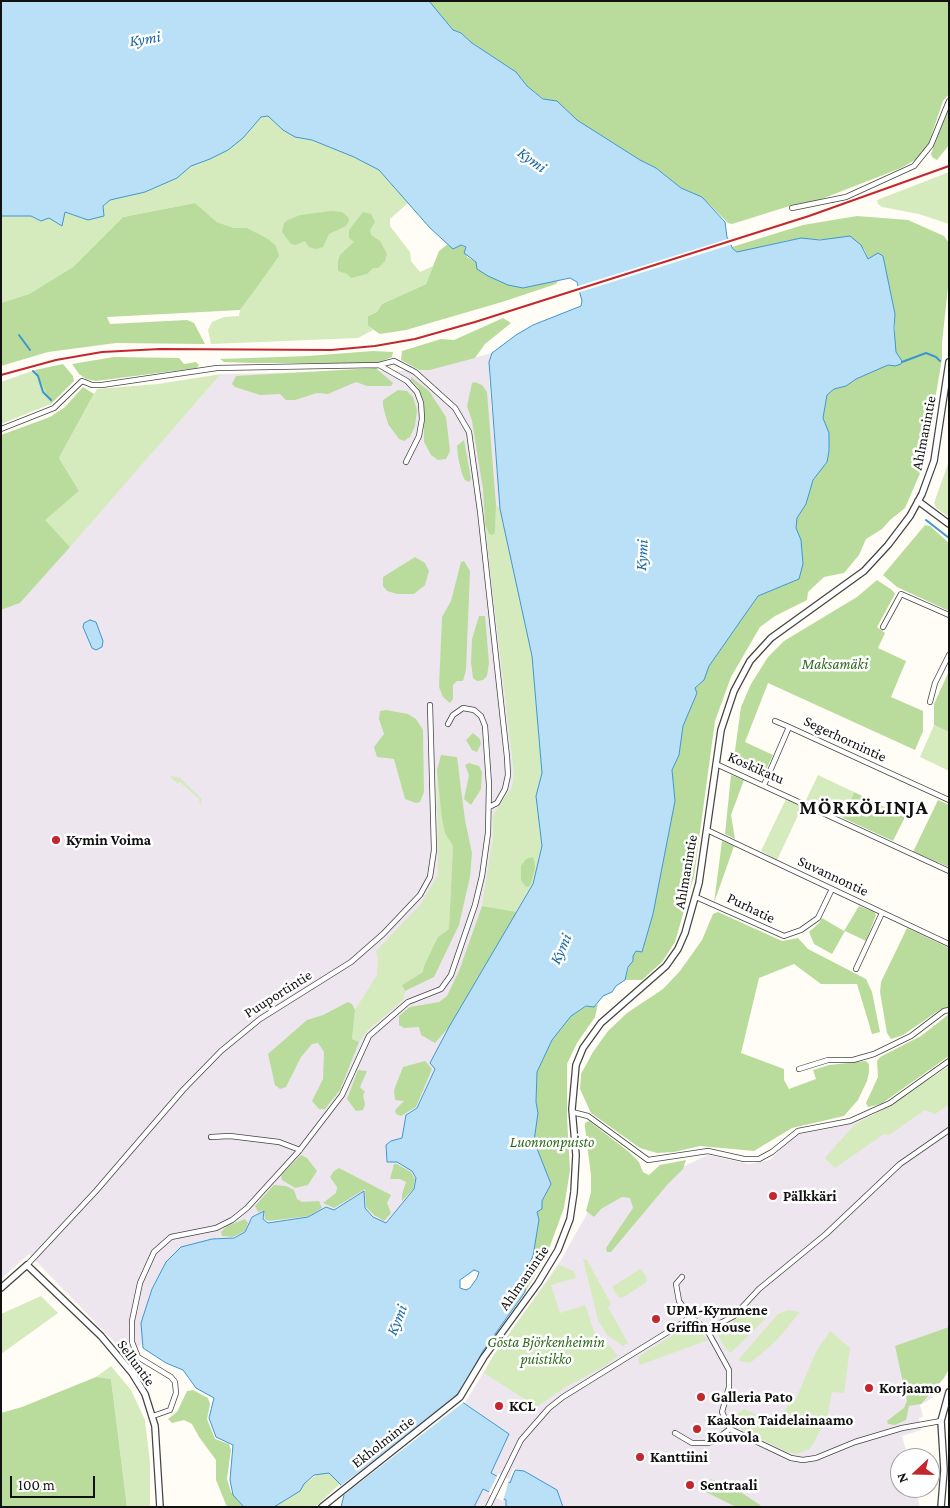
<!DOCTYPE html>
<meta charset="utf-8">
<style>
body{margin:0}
#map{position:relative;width:950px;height:1508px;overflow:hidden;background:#fffdf5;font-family:"Crimson Pro",serif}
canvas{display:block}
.frame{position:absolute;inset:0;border:2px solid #111;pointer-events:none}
.north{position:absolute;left:890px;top:1448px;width:50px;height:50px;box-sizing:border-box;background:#fff;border:1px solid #a0a0a0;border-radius:50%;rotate:249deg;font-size:14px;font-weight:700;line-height:20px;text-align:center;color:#111}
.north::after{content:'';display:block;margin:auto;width:18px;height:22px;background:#c4262e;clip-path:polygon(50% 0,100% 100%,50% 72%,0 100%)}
.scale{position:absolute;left:10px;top:1476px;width:85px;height:22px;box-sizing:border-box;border:2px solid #111;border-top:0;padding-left:6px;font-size:15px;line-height:18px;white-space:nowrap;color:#111;-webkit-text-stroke:4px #fff;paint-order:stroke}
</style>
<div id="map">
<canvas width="950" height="1508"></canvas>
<div class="frame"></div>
<div class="north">N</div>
<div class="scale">100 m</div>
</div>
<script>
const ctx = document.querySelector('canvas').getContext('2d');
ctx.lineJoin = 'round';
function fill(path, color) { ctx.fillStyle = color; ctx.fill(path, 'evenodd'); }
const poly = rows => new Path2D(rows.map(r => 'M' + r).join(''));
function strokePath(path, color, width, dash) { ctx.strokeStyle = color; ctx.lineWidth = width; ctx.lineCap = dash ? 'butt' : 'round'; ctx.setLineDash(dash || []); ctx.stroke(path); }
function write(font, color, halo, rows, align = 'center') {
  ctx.font = font + ' "Crimson Pro",serif'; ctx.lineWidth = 5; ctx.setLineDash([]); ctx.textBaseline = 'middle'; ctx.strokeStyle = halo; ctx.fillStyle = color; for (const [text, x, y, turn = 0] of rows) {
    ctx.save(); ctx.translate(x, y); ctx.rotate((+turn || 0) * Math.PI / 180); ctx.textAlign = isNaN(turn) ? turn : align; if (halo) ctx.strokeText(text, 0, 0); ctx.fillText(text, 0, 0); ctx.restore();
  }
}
fill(poly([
 [492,353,489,362,489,379,533,884,449,1027,431,1063,435,1068,417,1107,406,1114,402,1138,391,1141,387,1145,386,1162,399,1161,411,1170,417,1178,414,1189,385,1223,374,1217,365,1208,364,1191,333,1210,326,1207,308,1217,268,1222,264,1220,263,1212,252,1216,244,1233,232,1238,211,1240,180,1248,165,1264,151,1290,145,1322,146,1339,129,1357,29,1254,1,1279,1,610,20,603,221,374,429,370],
 [949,1084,949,1329,907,1354,933,1398,920,1405,923,1417,919,1418,921,1430,902,1436,908,1458,900,1458,900,1488,915,1488,920,1507,474,1507,509,1434,465,1403,493,1356,561,1260,589,1210,708,1155,749,1164,770,1160,795,1135,837,1127,877,1114]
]), '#eee6ef');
fill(poly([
 [268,116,283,130,295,137,312,140,354,157,379,170,408,203,390,219,390,226,410,252,411,261,420,272,433,266,426,284,382,304,377,312,368,316,368,326,373,330,358,338,211,344,208,330,212,322,224,317,239,316,240,310,252,294,247,228,234,228,217,222,195,203,123,217,73,267,29,294,1,303,1,216,31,216,41,221,49,217,61,226,64,212,88,220,104,215,103,206,110,200,145,192,177,178,191,166,210,159,243,138,261,117],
 [949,172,949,224,919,214,882,207,878,204,877,200],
 [35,370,51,404,1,424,1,382],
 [221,374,70,547,44,520,79,491,59,458,97,389,158,384],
 [949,461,949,517,936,508,934,503],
 [496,505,500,509,532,656,542,773,536,796,542,846,533,884,517,912,482,906,493,837,493,815,512,787,514,774,485,524,489,534,495,533],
 [934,725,949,732,949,771,920,757],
 [437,770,445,833,453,846,449,930,424,966,423,972,402,985,405,991,403,1000,368,1030,359,1042,352,1039,355,1010,377,975,378,959,376,951,420,905,438,875],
 [818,775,854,792,843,818,806,800],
 [172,776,180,778,202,799,200,805,199,799,180,782,178,784,170,777],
 [786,799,802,807,777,860,761,851],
 [949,1066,949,1105,935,1114,925,1110,889,1135,884,1134,835,1168,825,1158,854,1125,882,1110],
 [583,1259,587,1260,611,1304,608,1307,628,1343,623,1346,607,1335,598,1320],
 [559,1265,574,1271,576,1278,551,1285,560,1313,585,1305,598,1343,609,1345,618,1356,605,1366,564,1388,537,1407,484,1373,493,1356],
 [640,1269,646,1276,647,1282,622,1298,618,1297,612,1287],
 [41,1296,58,1313,1,1354,1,1314],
 [757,1304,769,1315,731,1353,725,1348,717,1333],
 [788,1310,800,1312,775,1342,750,1363,740,1361,738,1360,778,1314],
 [694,1325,708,1340,640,1365,638,1359,641,1355,686,1327],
 [830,1331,850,1348,844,1393,832,1392,827,1418,810,1449,797,1454,787,1452,742,1430,733,1417,744,1409,778,1424,791,1400,795,1401,816,1352],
 [111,1366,131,1390,145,1420,150,1463,150,1507,127,1507,111,1379,96,1377],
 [319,1473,329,1473,340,1484,315,1507,274,1507,300,1491,304,1484]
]), '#d5ebbd');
fill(poly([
 [429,1,949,1,949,94,943,101,928,145,917,159,901,168,819,200,796,204,732,224,728,223,702,197,681,188,656,168,640,160,577,120,557,101,544,99,527,86,516,72,472,43,461,33,453,30],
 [949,107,949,145,937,160,932,157,931,154],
 [195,203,217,222,234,228,247,228,268,239,276,246,279,256,252,294,240,310,107,317,110,324,187,320,194,323,205,344,116,343,48,352,1,366,1,303,29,294,73,267,123,217],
 [331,211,342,212,348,217,349,221,346,226,329,234,323,247,316,249,309,247,305,241,296,245,291,244,282,232,284,223,288,220,300,215],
 [363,212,371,214,375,222,370,230,371,235,380,241,387,254,385,261,378,268,373,268,367,274,351,278,347,274,338,271,338,261,340,255,354,242,349,238,349,230],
 [857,216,908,220,944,236,949,243,949,278,942,343,942,359,924,464,905,508,890,520,882,529,866,539,859,555,844,573,824,577,808,592,807,600,775,616,760,627,731,677,715,721,694,876,675,942,662,962,642,980,625,980,632,956,636,951,642,952,653,914,675,801,672,770,679,755,683,726,697,693,695,688,704,680,709,666,758,596,799,579,803,564,801,540,796,528,797,518,806,504,813,480,827,462,829,451,829,433,823,418,827,395,834,389,846,386,856,379,888,365,895,366,895,314,883,256,878,253,868,259,864,249,847,236,838,239,789,240,743,252,737,252,732,247,803,225],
 [448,244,453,249,461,245,466,248,467,257,523,288,559,279,556,284,502,302,406,330,380,334,368,326,368,316,377,312,382,304,426,284,439,251],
 [503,318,511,323,485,344,475,358,430,370,419,370,401,360,402,351,441,339,454,340],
 [373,351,393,352,392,357,377,363,252,363,224,362,220,359,308,356],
 [114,357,179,358,184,364,196,362,199,365,197,368,96,381,86,379,79,374,72,364],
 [63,364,73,376,74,381,51,404,35,370],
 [376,368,393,383,391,386,367,386,356,382,328,394,317,393,295,400,286,400,280,394,260,395,235,387,232,384,236,376],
 [411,377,429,391,446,417,450,451,446,459,438,460,431,455,424,442,424,402,418,387,411,380],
 [475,382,482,385,487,392,496,505,495,533,492,535,489,534,485,524,483,489,472,421,467,406,472,383],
 [83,387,94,394,59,458,79,491,45,520,70,547,20,603,1,610,1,435,50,417,65,407],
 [398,390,407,391,413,397,417,410,415,426,410,437,404,441,399,439,388,424,383,406,383,400],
 [464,440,471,479,469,482,465,480,462,474,458,457,457,446],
 [925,525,930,526,949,543,949,611,897,587,883,575],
 [415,557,425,563,429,571,425,585,414,594,397,594,387,591,383,586,383,577],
 [464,561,470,571,466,670,463,681,457,681,453,685,453,699,450,703,443,697,439,687,442,617,451,601,461,562],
 [877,580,892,590,895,594,877,627,885,633,878,648,906,661,891,697,923,711,923,731,915,750,768,683,745,742,773,755,764,774,757,776,733,765,741,707,751,684,768,657,784,641,857,597],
 [479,616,485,616,489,663,487,676,483,680,477,681,473,678,471,663,472,639],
 [949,671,949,732,934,725,934,704],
 [386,710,408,714,416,719,423,730,424,792,420,802,416,803,405,799,394,759,377,757,374,747,384,734,379,719,380,711],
 [473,733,480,739,481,744,477,752,472,750,466,740],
 [441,755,457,757,465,820,472,853,470,877,459,925,434,977,405,991,402,985,423,972,424,966,438,937,449,929,453,846,445,833,442,819,437,770],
 [469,763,479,766,482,772,481,789,471,805,464,799,469,775,465,765],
 [731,775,744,780,731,815,735,839,725,834],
 [854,792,905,817,893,841,843,818],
 [938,800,949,805,949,867,913,852],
 [722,841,734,846,714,903],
 [532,857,534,859,535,868,530,886,526,887,521,880,521,866,526,859],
 [482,906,517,912,449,1027,435,1043,421,1035,419,1027,404,1028,399,1025,399,1016,410,1007,439,1002,447,996,459,971],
 [859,906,874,912,876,915,866,941,845,931,832,954,814,944,809,932,819,923,822,918,844,931],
 [718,912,782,941,798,938,808,949,866,979,872,992,880,1032,872,1034,857,984,821,984,794,964,759,978,741,1053,784,1069,784,1080,789,1089,816,1079,813,1070,829,1065,866,1061,869,1064,869,1072,867,1081,858,1100,844,1116,792,1128,754,1151,700,1146,674,1152,657,1153,640,1148,591,1113,580,1089,581,1074,593,1052,608,1031,627,1013,663,989,680,971,702,940,713,914],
 [907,928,949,948,949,1007,941,1009,903,1035,891,1039,887,1033,880,992,881,982],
 [348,1002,352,1004,355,1010,352,1039,359,1042,340,1090,325,1109,319,1109,312,1101,323,1079,324,1052,318,1043,312,1044,301,1057,286,1087,280,1089,275,1085,268,1054,307,1020,323,1015],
 [598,1004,595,1017,577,1043,567,1064,567,1117,570,1170,564,1208,546,1257,525,1292,525,1273,533,1256,539,1220,537,1211,551,1184,534,1141,538,1113,536,1102,537,1072,552,1040,571,1016,587,1006,594,1007],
 [949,1014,949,1056,881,1104,868,1107,866,1103,878,1077,877,1061,880,1057,921,1036],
 [425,1061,432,1069,416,1107,401,1116,396,1114,395,1110,404,1101,395,1100,394,1090,403,1067],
 [358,1070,367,1071,360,1087,365,1092,363,1095,365,1104,363,1110,356,1111,347,1099],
 [589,1121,629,1152,639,1162,643,1172,649,1175,660,1165,686,1160,683,1169,667,1185,611,1252,607,1252,606,1248,633,1208,630,1198,622,1197,601,1209,594,1217,586,1211,591,1192,591,1176,585,1127,585,1123],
 [301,1155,307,1158,317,1171,308,1185,295,1188,282,1180,281,1175],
 [394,1164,397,1164,411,1172,415,1179,413,1189,402,1201,402,1194,406,1182,400,1179,390,1179],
 [339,1168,391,1195,387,1203,391,1213,384,1221,374,1215,366,1207,365,1189,334,1208,323,1203,336,1193,337,1187,330,1177,334,1171],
 [274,1185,286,1186,294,1190,297,1199,302,1202,319,1201,322,1208,309,1216,269,1221,265,1219,264,1210,258,1212,255,1206],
 [245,1219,248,1223,245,1231,233,1237,222,1236,221,1232,227,1226],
 [949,1327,949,1369,944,1378,921,1404,909,1406,906,1420,895,1425,888,1424,887,1421,904,1408,907,1401,895,1346],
 [96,1377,111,1379,127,1507,1,1507,1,1413,22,1407],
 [193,1390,208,1398,210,1404,207,1419,215,1439,229,1444,231,1450,227,1479,231,1492,243,1507,227,1507,216,1480,216,1460,199,1437,192,1424,184,1420,172,1423,168,1419,177,1412,187,1391],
 [711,1479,739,1491,763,1507,736,1507,704,1491]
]), '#b9dc9c');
const water = poly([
 [1,1,429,1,453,30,461,33,472,43,516,72,527,86,543,99,557,101,577,120,640,160,656,168,681,188,702,197,725,222,727,237,733,249,737,252,801,238,820,240,850,236,861,245,868,259,878,253,883,256,895,314,894,328,896,352,902,361,901,364,895,366,888,365,856,379,846,386,834,389,827,395,823,418,829,433,829,451,827,462,813,480,806,504,797,518,796,528,801,540,803,564,799,579,758,596,709,666,704,680,695,688,697,693,683,726,679,755,672,770,675,801,653,914,642,952,636,951,633,956,633,961,628,967,625,980,616,986,612,992,603,996,594,1007,586,1006,571,1016,552,1040,537,1072,536,1102,538,1113,534,1141,551,1184,542,1201,542,1209,537,1212,539,1220,533,1256,525,1273,525,1292,483,1351,465,1384,455,1397,509,1434,491,1473,510,1483,515,1470,524,1471,557,1490,563,1507,506,1507,506,1500,483,1489,474,1507,341,1507,344,1495,341,1485,329,1473,314,1475,304,1484,300,1491,274,1507,244,1507,233,1495,230,1480,233,1445,216,1437,209,1418,214,1398,196,1388,183,1370,166,1363,143,1348,141,1323,152,1289,166,1262,181,1247,212,1239,234,1238,245,1232,252,1217,264,1211,263,1219,268,1223,308,1217,326,1207,334,1210,364,1191,365,1208,373,1217,386,1223,414,1189,416,1178,412,1171,397,1162,387,1162,386,1145,391,1141,402,1138,406,1115,417,1108,435,1069,430,1063,449,1027,533,884,542,846,536,796,542,773,532,656,500,509,489,362,492,353,516,335,533,325,581,306,582,301,577,282,570,278,523,288,508,285,488,276,477,269,476,262,464,253,466,247,461,245,453,249,430,228,379,170,354,157,312,140,295,137,283,130,268,116,261,117,243,138,228,150,210,159,191,166,177,178,145,192,110,200,103,206,104,216,88,220,65,212,62,226,49,218,41,221,31,216,1,216,1,1],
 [474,1270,479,1272,477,1278,470,1288,466,1290,460,1288,460,1280,474,1270],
 [90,620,96,622,103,641,102,647,96,650,92,648,83,627,84,623,90,620]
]);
fill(water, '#b9e0f7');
strokePath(water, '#3f96cf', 1);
fill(poly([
 [731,238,733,244,577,293,575,287],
 [459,1395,464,1402,340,1498,339,1487],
 [516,1468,509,1480,503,1501,488,1494,498,1474,509,1479,513,1469]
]), '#fffdf5');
strokePath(poly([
 [19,335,30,350],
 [902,362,926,353,936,357,940,361],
 [33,371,38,376,43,392,51,400],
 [926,520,949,538]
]), '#3f96cf', 2);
const minor = poly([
 [792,208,846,197,914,166,931,145,949,101],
 [379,365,394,361,415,372,455,408,469,432,480,511,507,757,508,775,505,789,497,803,489,807],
 [1,429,54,408,82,381,92,385,102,385,217,368,379,365,407,381,417,392,421,403,422,419,419,436,406,462],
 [883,627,901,594,949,615],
 [930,702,935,683,949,655],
 [775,721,789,727],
 [716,764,949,871],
 [764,785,789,727,949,800],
 [707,830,949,944],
 [696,897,784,936,801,930,818,918,832,889],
 [856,969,882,913],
 [799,1069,828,1060,853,1060,874,1054,911,1036,944,1011,949,1010],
 [572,1112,588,1116,648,1160,708,1151,744,1159,759,1159,772,1152,798,1131,850,1121,890,1103,949,1061],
 [211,1137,230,1136,279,1142,300,1150],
 [27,1265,96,1191,183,1090,221,1051,260,1019,351,962,383,934,420,895,430,877,434,850,430,705],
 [682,1277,676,1284,679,1301,690,1316,707,1330,729,1370,729,1387,722,1412,730,1429],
 [707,1330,734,1316,759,1289,826,1234,900,1164,949,1130],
 [153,1416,170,1410,176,1393,175,1382,171,1377,138,1357,132,1342,132,1321,140,1283,154,1252,171,1237,216,1228,232,1220,247,1208,299,1151,342,1095,369,1036,408,1002,441,989,451,975,475,905,482,876,488,833,489,785,485,726,481,716,474,710,463,708,453,715,448,724],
 [675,1433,692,1443,708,1443,714,1441,730,1429,791,1458,803,1460,816,1458,855,1442,902,1428,941,1421],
 [488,1507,521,1440,549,1408,563,1397,684,1322,690,1316]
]);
const tertiary = poly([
 [918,501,949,524],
 [1,1288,27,1265,101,1336,132,1373,145,1394,155,1426,160,1507],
 [322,1507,460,1397,484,1357,538,1283,558,1250,570,1219,574,1192,576,1155,572,1109,576,1065,583,1048,601,1023,666,966,678,949,685,933,699,883,721,730,734,691,750,661,771,638,864,571,888,545,910,516,922,494,934,461,949,362],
 [941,1507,944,1470,941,1421,949,1392]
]);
strokePath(minor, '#444', 6);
strokePath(tertiary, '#444', 8);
strokePath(minor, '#fff', 4.5);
strokePath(tertiary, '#fff', 5.5);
strokePath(poly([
 [1,375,56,360,102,352,160,349,331,350,375,346,415,339,475,322,809,216,949,166]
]), '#c4262e', 2);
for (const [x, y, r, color] of [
 [56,840,5,"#c4262e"],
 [773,1196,5,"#c4262e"],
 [656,1319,5,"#c4262e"],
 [869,1388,5,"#c4262e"],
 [701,1397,5,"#c4262e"],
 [499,1406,5,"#c4262e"],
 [697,1429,5,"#c4262e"],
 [640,1457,5,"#c4262e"],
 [690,1485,5,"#c4262e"]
]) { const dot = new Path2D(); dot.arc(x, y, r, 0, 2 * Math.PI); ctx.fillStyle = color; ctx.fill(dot); strokePath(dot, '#fff', 2); }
write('15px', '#111', '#fff', [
 ["Ahlmanintie",924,433,-79],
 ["Segerhornintie",845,739,25],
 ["Koskikatu",756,768,24],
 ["Ahlmanintie",686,872,-80],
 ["Suvannontie",833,876,25],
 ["Purhatie",751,908,26],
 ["Puuportintie",278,994,-32],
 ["Ahlmanintie",524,1278,-55],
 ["Selluntie",136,1363,54],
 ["Ekholmintie",383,1442,-38]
]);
write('italic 15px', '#2f6b1f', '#fff', [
 ["Maksamäki",835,664],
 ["Luonnonpuisto",552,1142],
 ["Gösta Björkenheimin",546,1342],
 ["puistikko",546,1359]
]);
write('bold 15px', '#111', '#fff', [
 ["Kymin Voima",66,840],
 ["Pälkkäri",783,1196],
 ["UPM-Kymmene",666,1310],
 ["Griffin House",666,1327],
 ["Korjaamo",879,1388],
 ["Galleria Pato",711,1397],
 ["KCL",509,1406],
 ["Kaakon Taidelainaamo",707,1420],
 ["Kouvola",707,1437],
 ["Kanttiini",650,1457],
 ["Sentraali",700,1485]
], 'left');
write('italic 16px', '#1768a6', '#fff', [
 ["Kymi",145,39,-9],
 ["Kymi",532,160,36],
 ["Kymi",642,555,-87],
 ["Kymi",561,949,-66],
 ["Kymi",397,1320,-68]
]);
ctx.letterSpacing = '1px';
write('bold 20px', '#111', '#fff', [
 ["MÖRKÖLINJA",864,808]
]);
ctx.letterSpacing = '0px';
</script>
